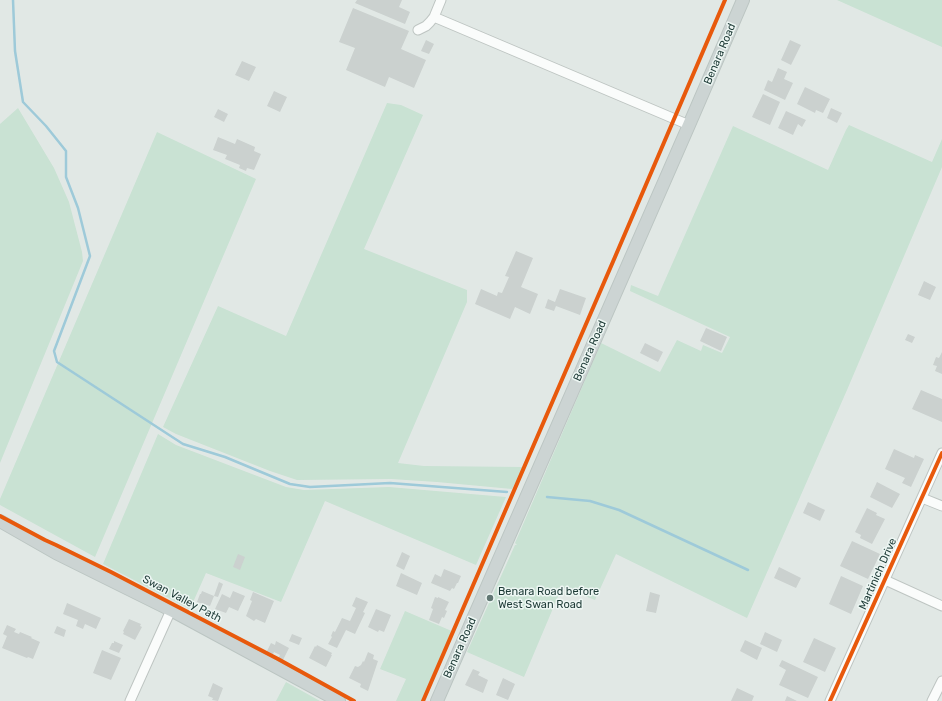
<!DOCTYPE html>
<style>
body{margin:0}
canvas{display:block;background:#e1e8e5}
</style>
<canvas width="942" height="701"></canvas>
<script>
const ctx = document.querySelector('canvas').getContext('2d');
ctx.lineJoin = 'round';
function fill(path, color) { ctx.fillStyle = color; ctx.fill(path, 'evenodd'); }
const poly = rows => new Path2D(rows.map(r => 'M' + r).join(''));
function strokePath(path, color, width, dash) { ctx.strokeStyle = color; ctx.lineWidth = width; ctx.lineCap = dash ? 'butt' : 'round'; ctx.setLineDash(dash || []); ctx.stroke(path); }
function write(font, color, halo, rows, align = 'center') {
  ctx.font = font + ' Rubik,sans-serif'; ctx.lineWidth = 3; ctx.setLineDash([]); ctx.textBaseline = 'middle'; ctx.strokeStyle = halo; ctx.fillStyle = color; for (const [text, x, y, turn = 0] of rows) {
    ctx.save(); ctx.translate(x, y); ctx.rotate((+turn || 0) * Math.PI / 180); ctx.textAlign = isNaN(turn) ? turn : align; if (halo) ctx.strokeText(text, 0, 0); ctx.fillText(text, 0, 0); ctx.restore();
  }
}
fill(poly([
 [837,0,942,0,942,47],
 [387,103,401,105,423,115,364,249,467,290,467,302,398,463,424,466,524,467,512,489,437,482,391,479,297,480,270,471,176,434,163,427,218,306,286,336],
 [18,108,54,168,69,202,82,252,83,261,0,463,0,124],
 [849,125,932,162,942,139,942,167,847,390,747,618,616,554,595,600,562,587,524,677,467,652,515,545,517,545,515,543,601,343,660,372,677,340,701,351,703,345,722,353,730,337,630,291,631,285,658,296,733,126,828,170,846,130],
 [157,132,256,179,95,557,0,505,0,499],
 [158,434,176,445,286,487,304,490,389,487,506,497,476,565,325,501,281,602,206,573,190,609,103,564],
 [405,611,454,632,424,701,396,701,406,679,380,669],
 [286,682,320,701,276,701]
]), '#c9e2d3');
strokePath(poly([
 [13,0,15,51,23,102,46,126,66,151,66,177,78,208,90,256,54,351,57,362,183,444,225,457,290,484,310,487,390,483,507,492],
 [547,497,590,501,619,510,748,570]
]), '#9ecad9', 2.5);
fill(poly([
 [357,0,402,0,399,7,410,12,405,24,355,3],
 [353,8,409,31,401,49,426,60,414,88,389,77,385,87,346,70,355,48,339,42],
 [426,40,434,44,429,54,421,51],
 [790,40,801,45,791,65,781,60],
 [242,61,256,67,249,81,235,75],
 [778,68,787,72,784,79,793,83,785,100,764,90,768,80,772,82],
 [805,87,830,99,823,113,816,110,815,113,797,104],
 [274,91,287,97,280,112,267,106],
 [763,94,780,102,770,125,752,117],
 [831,108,842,113,837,123,827,118],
 [218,109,228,114,224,122,214,117],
 [786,111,806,120,802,127,798,124,793,135,778,128],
 [218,137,235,144,237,139,255,147,254,151,261,154,254,170,247,168,246,171,239,168,240,165,225,159,227,155,213,150],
 [516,251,533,258,521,287,538,294,530,314,515,307,510,319,475,304,481,289,497,296,498,292,502,293,509,277,505,276],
 [924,281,936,287,930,300,918,295],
 [560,289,586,298,580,315,556,306,554,311,545,308,548,299,555,302],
 [706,328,727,337,721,351,700,341],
 [908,334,915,337,912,343,905,340],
 [645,343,663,352,658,362,640,353],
 [942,352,942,374,935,371,937,366,933,365,936,357,939,358],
 [921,390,942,399,942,422,912,409],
 [894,449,914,458,915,455,924,459,911,487,902,483,905,478,885,469],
 [877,482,900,494,892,508,870,497],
 [808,502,825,510,820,521,803,513],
 [867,508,877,513,876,515,885,519,872,544,860,538,861,535,855,532],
 [852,541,880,554,868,579,840,566],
 [402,552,410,556,404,570,396,566],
 [238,554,245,557,240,570,233,567],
 [779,567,801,578,796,588,774,578],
 [444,569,461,576,458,583,457,583,454,589,452,588,450,591,431,583,435,574,441,577],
 [401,573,422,583,417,595,396,586],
 [841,576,863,586,851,614,829,604],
 [219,582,223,584,218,597,214,596],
 [202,591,214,596,210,606,197,602,200,594,201,594],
 [233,591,245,596,238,611,229,607,226,613,215,609,222,594,230,598],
 [253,592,274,601,265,623,256,619,254,621,246,616,252,601,250,600],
 [650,592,660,595,656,613,646,611],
 [356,597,368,602,363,612,365,613,355,634,346,630,337,648,328,644,332,637,331,636,333,631,335,632,342,618,350,621,356,608,352,606],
 [435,597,438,598,438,597,449,602,445,610,447,611,444,618,442,617,439,624,429,620,433,609,431,608],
 [67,603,101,618,96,629,85,624,83,629,76,626,78,620,63,614],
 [376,609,391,615,384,632,379,630,378,632,368,627],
 [129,619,141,624,140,626,142,627,135,640,123,634,124,632,123,631],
 [7,625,16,629,14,632,19,634,20,632,32,637,31,638,40,642,33,659,28,657,27,658,2,648,7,636,3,634],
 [57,626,66,630,64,637,54,633],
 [765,632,782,640,777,652,760,644],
 [292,634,302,638,299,645,289,641],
 [814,638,836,648,825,672,803,662],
 [745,640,762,648,757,660,740,651],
 [114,641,123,645,119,653,109,649,112,643,114,643],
 [276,641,289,648,282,662,278,659,280,655,274,652,272,656,266,653,271,643,275,645],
 [317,645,332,653,331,655,332,655,326,667,309,658,315,646,316,647],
 [102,650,121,658,111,680,93,673],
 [368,652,374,655,373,659,378,661,368,691,360,687,361,684,349,678,355,666,358,667,361,665,363,661,364,662],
 [782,660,818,677,808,698,779,685,786,670,779,666],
 [473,669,480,672,478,675,488,680,483,693,465,685],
 [503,678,515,684,508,700,496,695],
 [213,683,223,688,218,701,212,700,213,698,208,696],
 [737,688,754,696,752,701,731,701],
 [787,696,797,701,785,701]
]), '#cbd1cf');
const minor = poly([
 [434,17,689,125],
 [418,30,426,26,430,22,434,17,441,0],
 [922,498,942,506],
 [885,580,942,606],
 [130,701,171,610],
 [830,701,942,453],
 [932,701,942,681]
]);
const major = poly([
 [0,521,56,553,171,610,339,701],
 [437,701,689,125,743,0]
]);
strokePath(minor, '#bec5c2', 11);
strokePath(major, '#bbc5c2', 14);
strokePath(minor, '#fafcfb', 9);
strokePath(major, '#ccd4d3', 12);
strokePath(poly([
 [0,516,45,540,56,545,111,572,278,659,354,701],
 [423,701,615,257,725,0],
 [830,701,942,453]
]), '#e8590c', 4);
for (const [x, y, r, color] of [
 [490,598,4,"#627874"]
]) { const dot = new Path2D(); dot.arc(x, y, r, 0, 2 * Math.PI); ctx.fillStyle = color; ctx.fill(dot); strokePath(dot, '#eef7f4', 1.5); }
write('11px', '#1e3b37', '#eef7f4', [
 ["Benara Road",720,54,-67],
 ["Benara Road",590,351,-66],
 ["Martinich Drive",878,574,-66],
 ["Swan Valley Path",182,599,28],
 ["Benara Road",460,648,-66]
]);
write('11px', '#1e3b37', '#eef7f4', [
 ["Benara Road before",498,592],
 ["West Swan Road",498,605]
], 'left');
</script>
